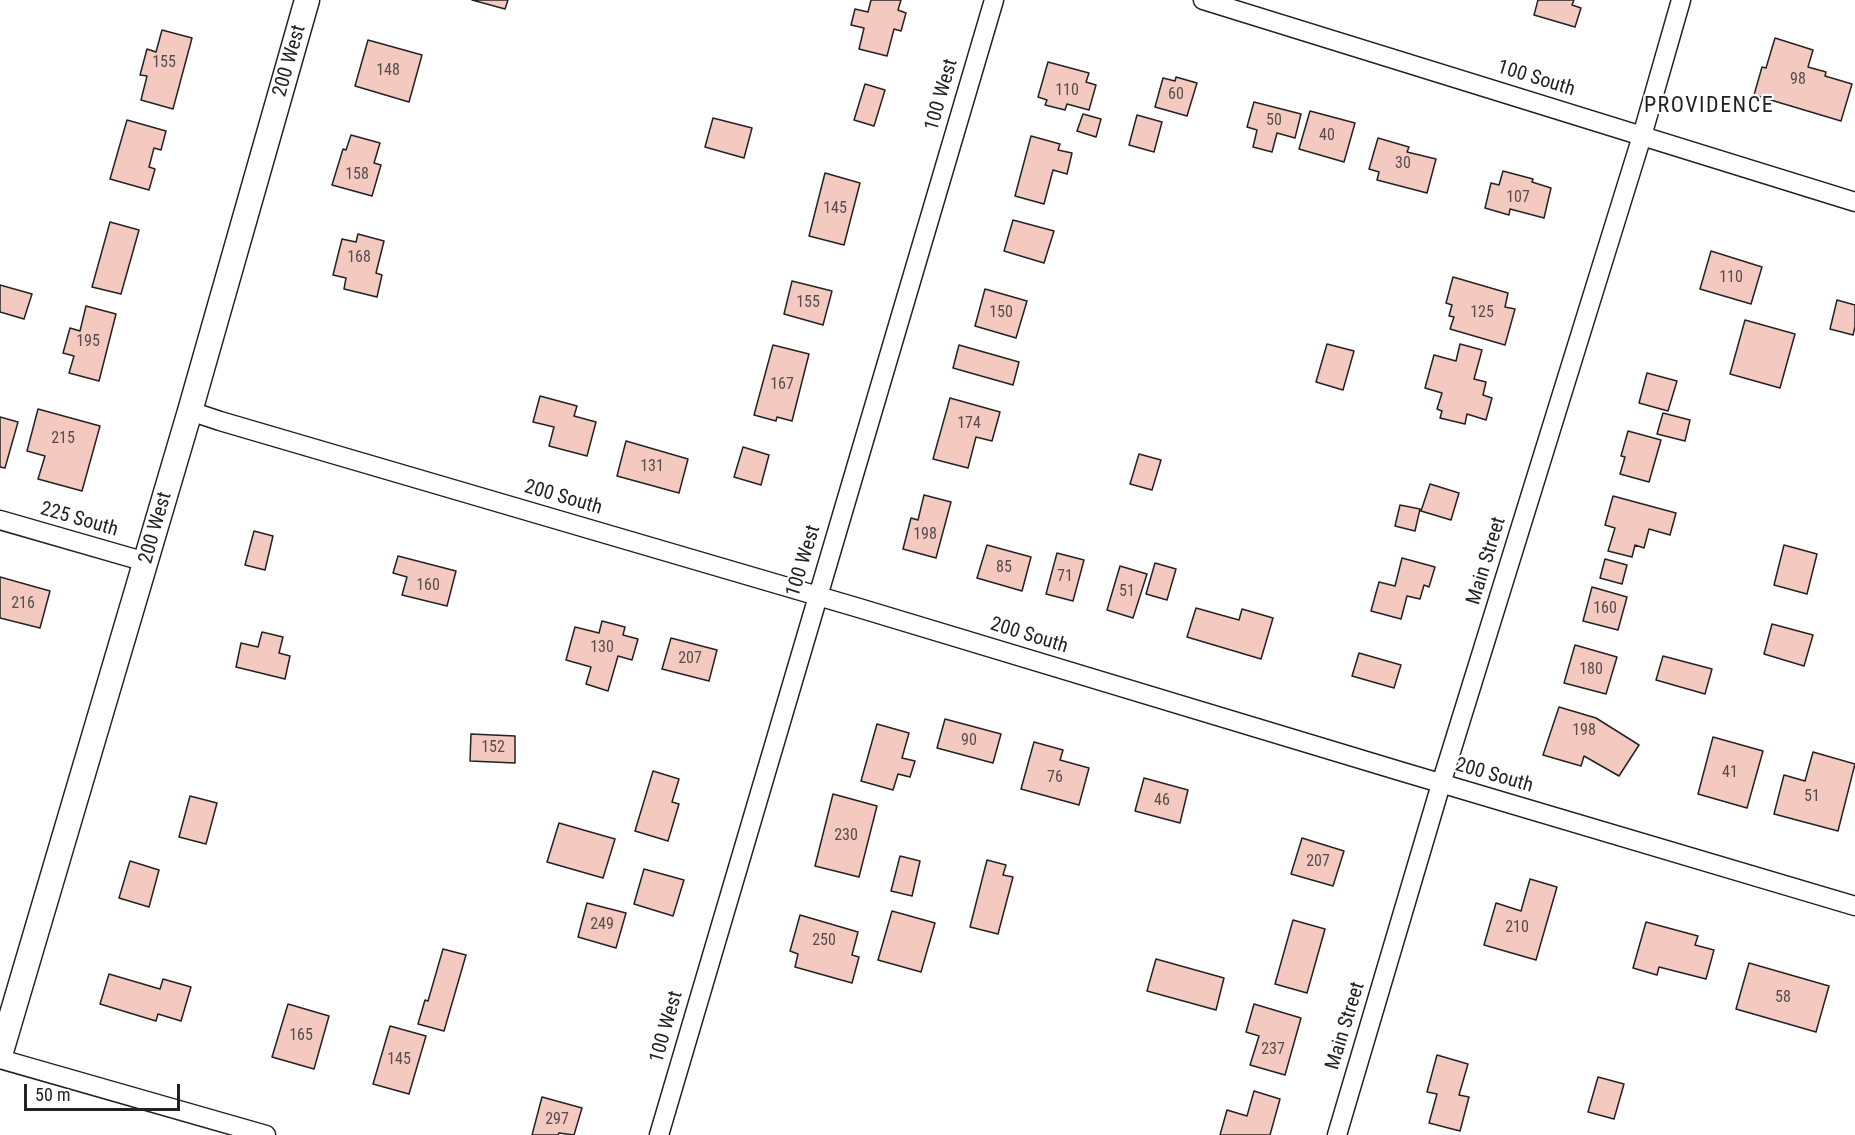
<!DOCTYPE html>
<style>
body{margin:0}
#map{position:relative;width:1855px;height:1135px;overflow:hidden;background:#fff;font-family:"Roboto Condensed",sans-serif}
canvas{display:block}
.scale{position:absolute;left:24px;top:1084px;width:156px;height:27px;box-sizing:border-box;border:3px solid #222;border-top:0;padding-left:8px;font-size:18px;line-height:21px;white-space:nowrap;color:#222;-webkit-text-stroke:4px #fff;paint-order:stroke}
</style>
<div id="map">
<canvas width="1855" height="1135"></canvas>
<div class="scale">50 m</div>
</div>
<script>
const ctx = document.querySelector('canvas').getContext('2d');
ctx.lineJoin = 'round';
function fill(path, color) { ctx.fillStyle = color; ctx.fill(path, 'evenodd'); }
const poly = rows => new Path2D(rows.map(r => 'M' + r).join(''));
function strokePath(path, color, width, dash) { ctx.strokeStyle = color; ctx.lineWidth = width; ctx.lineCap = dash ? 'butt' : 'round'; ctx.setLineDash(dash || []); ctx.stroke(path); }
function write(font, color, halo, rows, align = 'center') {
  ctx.font = font + ' "Roboto Condensed",sans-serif'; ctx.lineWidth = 4.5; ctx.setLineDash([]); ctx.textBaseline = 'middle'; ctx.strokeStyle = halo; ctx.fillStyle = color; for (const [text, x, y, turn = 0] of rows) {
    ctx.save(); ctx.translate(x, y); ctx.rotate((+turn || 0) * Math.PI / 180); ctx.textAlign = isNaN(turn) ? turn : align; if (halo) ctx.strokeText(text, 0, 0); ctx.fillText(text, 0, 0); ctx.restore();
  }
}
const building = poly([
 [472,0,508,0,505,9,472,0],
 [871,0,901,0,898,10,906,13,901,31,894,29,887,56,859,49,864,28,851,25,855,9,868,12,871,0],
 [1538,0,1574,0,1572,5,1581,8,1575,27,1534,15,1538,0],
 [162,30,192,38,173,109,141,100,147,76,140,75,147,49,156,52,162,30],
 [1775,38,1813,50,1808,67,1826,72,1825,76,1852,84,1841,121,1754,95,1762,67,1766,68,1775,38],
 [368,40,422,55,409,102,355,86,368,40],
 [1048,62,1089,73,1086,82,1096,85,1089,110,1067,104,1065,110,1045,105,1047,100,1038,97,1048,62],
 [1176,77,1197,83,1187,116,1155,107,1163,78,1175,81,1176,77],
 [865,84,885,90,874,126,854,120,865,84],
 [1254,102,1301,114,1295,138,1277,133,1272,152,1253,147,1257,130,1247,127,1254,102],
 [1310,111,1355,123,1344,162,1299,149,1310,111],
 [1083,114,1101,119,1096,137,1077,131,1083,114],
 [1137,115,1162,122,1154,152,1129,145,1137,115],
 [713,118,752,128,744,158,705,147,713,118],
 [127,120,166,131,161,150,154,148,149,167,155,169,149,190,110,179,127,120],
 [351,135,380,143,374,163,381,165,372,196,332,185,343,149,346,150,351,135],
 [1031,136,1060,144,1058,150,1072,153,1067,174,1053,170,1044,204,1015,196,1031,136],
 [1378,138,1409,147,1407,152,1436,159,1427,193,1377,180,1379,172,1369,169,1378,138],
 [1503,171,1533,179,1532,182,1551,188,1544,218,1510,209,1509,215,1485,208,1491,183,1499,185,1503,171],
 [825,173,860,183,844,245,809,236,825,173],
 [1013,220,1054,231,1044,263,1004,251,1013,220],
 [110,222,139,230,121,294,92,287,110,222],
 [358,234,384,241,376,273,382,275,377,297,344,289,346,278,333,275,342,239,356,242,358,234],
 [1711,251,1762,267,1751,304,1700,289,1711,251],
 [1453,277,1508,293,1505,307,1515,309,1505,345,1450,329,1454,317,1449,316,1452,305,1446,303,1453,277],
 [792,281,832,291,823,325,784,314,792,281],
 [0,285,32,294,24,319,0,312,0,285],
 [985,289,1027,301,1016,338,975,326,985,289],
 [1837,300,1855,305,1855,327,1853,335,1830,329,1837,300],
 [86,306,116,314,99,381,69,373,74,356,63,353,70,328,80,331,86,306],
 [1745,320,1795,334,1780,388,1730,374,1745,320],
 [1327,344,1354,351,1343,390,1316,382,1327,344],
 [1460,344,1482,350,1474,379,1486,382,1483,395,1492,398,1486,420,1467,414,1465,424,1440,418,1442,411,1437,409,1442,393,1425,388,1434,355,1456,361,1460,344],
 [773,345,809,354,792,421,777,417,776,421,754,415,773,345],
 [959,345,1019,362,1013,385,953,368,959,345],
 [1647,373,1677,381,1668,411,1639,403,1647,373],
 [540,396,577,406,574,416,596,422,587,456,549,446,554,427,533,422,540,396],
 [950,398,1000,412,992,441,976,437,968,468,933,459,950,398],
 [38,409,100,426,82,491,38,479,45,456,27,451,38,409],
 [1663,413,1690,420,1685,441,1657,434,1663,413],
 [0,417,18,422,5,468,0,467,0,417],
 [1628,431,1661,440,1649,482,1620,474,1625,457,1621,456,1628,431],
 [626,441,688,459,679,493,617,476,626,441],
 [743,447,769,455,761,485,734,477,743,447],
 [1139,454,1161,460,1152,490,1130,484,1139,454],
 [1430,484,1459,493,1451,520,1421,511,1430,484],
 [924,495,951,502,936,558,903,549,911,518,918,520,924,495],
 [1613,496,1676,513,1670,535,1649,529,1644,548,1635,545,1632,557,1608,551,1615,528,1605,525,1613,496],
 [1400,505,1420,509,1415,531,1395,526,1400,505],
 [254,531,273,536,265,570,245,565,254,531],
 [987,545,1031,557,1022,591,977,578,987,545],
 [1784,545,1817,554,1807,594,1774,585,1784,545],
 [1057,553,1084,560,1073,601,1046,594,1057,553],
 [398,556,456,571,447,606,402,595,407,577,393,573,398,556],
 [1402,558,1435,567,1429,587,1424,585,1420,599,1407,596,1401,619,1371,611,1379,582,1395,586,1402,558],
 [1605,559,1627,565,1622,584,1600,578,1605,559],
 [1155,563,1176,569,1167,600,1146,594,1155,563],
 [1120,566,1147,574,1133,618,1107,610,1120,566],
 [0,577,50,591,40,628,0,618,0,577],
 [1592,587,1627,597,1618,630,1583,621,1592,587],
 [1196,608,1239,620,1242,609,1273,618,1261,659,1187,637,1196,608],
 [602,621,625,627,623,635,638,639,632,660,618,656,608,691,586,684,591,667,566,660,575,627,599,633,602,621],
 [1772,624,1813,635,1804,666,1764,654,1772,624],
 [262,632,283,637,279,653,290,656,285,679,236,667,241,643,258,647,262,632],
 [671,638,717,650,709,681,662,669,671,638],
 [1575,645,1617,657,1606,694,1564,683,1575,645],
 [1359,653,1401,665,1394,688,1352,676,1359,653],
 [1663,656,1712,669,1705,694,1656,680,1663,656],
 [1559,707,1596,718,1639,745,1619,776,1584,756,1581,766,1543,755,1559,707],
 [945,719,1001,734,993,763,937,748,945,719],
 [877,724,909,733,902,758,915,761,910,777,898,774,893,790,861,781,877,724],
 [471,734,515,736,515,763,470,761,471,734],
 [1713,737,1763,751,1747,808,1698,794,1713,737],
 [1034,742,1063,750,1060,760,1089,768,1079,805,1021,789,1034,742],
 [1813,752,1855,764,1838,831,1774,814,1784,775,1805,781,1813,752],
 [653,771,679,779,672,802,679,804,668,841,635,831,653,771],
 [1144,778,1188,790,1180,823,1135,811,1144,778],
 [833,794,877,806,859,877,815,866,833,794],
 [190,796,217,803,206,844,179,837,190,796],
 [559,823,615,839,603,878,547,862,559,823],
 [1302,838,1344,851,1333,886,1291,874,1302,838],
 [900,856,920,861,912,896,891,891,900,856],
 [987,860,1006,865,1003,875,1013,877,998,934,970,927,987,860],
 [130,861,159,870,149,907,119,898,130,861],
 [644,869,684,880,673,916,634,904,644,869],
 [1530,879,1557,887,1536,960,1484,945,1496,903,1521,911,1530,879],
 [587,903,626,913,616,948,578,937,587,903],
 [892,911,935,923,921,972,878,960,892,911],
 [800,915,858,932,852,955,859,957,852,983,795,967,798,954,790,951,800,915],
 [1293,920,1325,929,1307,993,1275,984,1293,920],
 [1646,922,1698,936,1695,945,1714,950,1706,979,1659,967,1657,975,1633,968,1646,922],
 [443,949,466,955,444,1031,418,1024,425,1000,428,1001,443,949],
 [1156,959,1224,978,1216,1010,1147,991,1156,959],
 [1749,963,1829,986,1816,1032,1736,1009,1749,963],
 [109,974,160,989,163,979,191,987,181,1021,158,1014,156,1021,100,1004,109,974],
 [288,1004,329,1016,314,1069,272,1057,288,1004],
 [1254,1004,1301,1018,1285,1075,1250,1065,1259,1036,1246,1032,1254,1004],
 [390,1026,426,1036,409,1094,373,1084,390,1026],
 [1437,1055,1468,1064,1459,1095,1469,1097,1460,1131,1429,1123,1437,1094,1427,1092,1437,1055],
 [1598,1077,1624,1084,1614,1119,1588,1112,1598,1077],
 [1254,1091,1280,1099,1270,1135,1220,1135,1227,1110,1247,1116,1254,1091],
 [542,1097,582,1108,574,1135,559,1133,558,1135,532,1135,542,1097]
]);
fill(building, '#f3c9c0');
strokePath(building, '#222', 1.5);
const minor = poly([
 [1203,0,1855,202],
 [190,411,220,421,859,608,1403,772,1855,906],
 [0,520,146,562],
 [0,1059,266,1135],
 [659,1135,994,0],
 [1337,1135,1441,784,1642,136,1681,0]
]);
const tertiary = poly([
 [0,1055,190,411,307,0]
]);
strokePath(minor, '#222', 21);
strokePath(tertiary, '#222', 27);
strokePath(minor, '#fff', 18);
strokePath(tertiary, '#fff', 24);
write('16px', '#564c4a', null, [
 ["155",164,63],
 ["148",388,71],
 ["98",1798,80],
 ["110",1067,91],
 ["60",1176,95],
 ["50",1274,121],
 ["40",1327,136],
 ["30",1403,164],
 ["158",357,175],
 ["107",1518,198],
 ["145",835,209],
 ["168",359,258],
 ["110",1731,278],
 ["155",808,303],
 ["150",1001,313],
 ["125",1482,313],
 ["195",88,342],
 ["167",782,385],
 ["174",969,424],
 ["215",63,439],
 ["131",652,467],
 ["198",925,535],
 ["85",1004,568],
 ["71",1065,577],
 ["160",428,586],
 ["51",1127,592],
 ["216",23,604],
 ["160",1605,609],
 ["130",602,648],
 ["207",690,659],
 ["180",1591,670],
 ["198",1584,731],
 ["90",969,741],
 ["152",493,748],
 ["41",1730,773],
 ["76",1055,778],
 ["51",1812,797],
 ["46",1162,801],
 ["230",846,836],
 ["207",1318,862],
 ["249",602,925],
 ["210",1517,928],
 ["250",824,941],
 ["58",1783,998],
 ["165",301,1036],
 ["237",1273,1050],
 ["145",399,1060],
 ["297",557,1120]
]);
write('20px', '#222', '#fff', [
 ["200 West",290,61,-74],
 ["100 South",1536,79,17],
 ["100 West",942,95,-74],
 ["200 South",563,498,16],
 ["225 South",79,520,16],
 ["200 West",156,528,-74],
 ["100 West",804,561,-73],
 ["Main Street",1487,561,-73],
 ["200 South",1029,636,17],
 ["200 South",1494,776,16],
 ["Main Street",1346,1026,-73],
 ["100 West",667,1027,-74]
]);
ctx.letterSpacing = '1.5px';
write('22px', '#222', '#fff', [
 ["PROVIDENCE",1709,106]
]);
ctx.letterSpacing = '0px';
</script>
